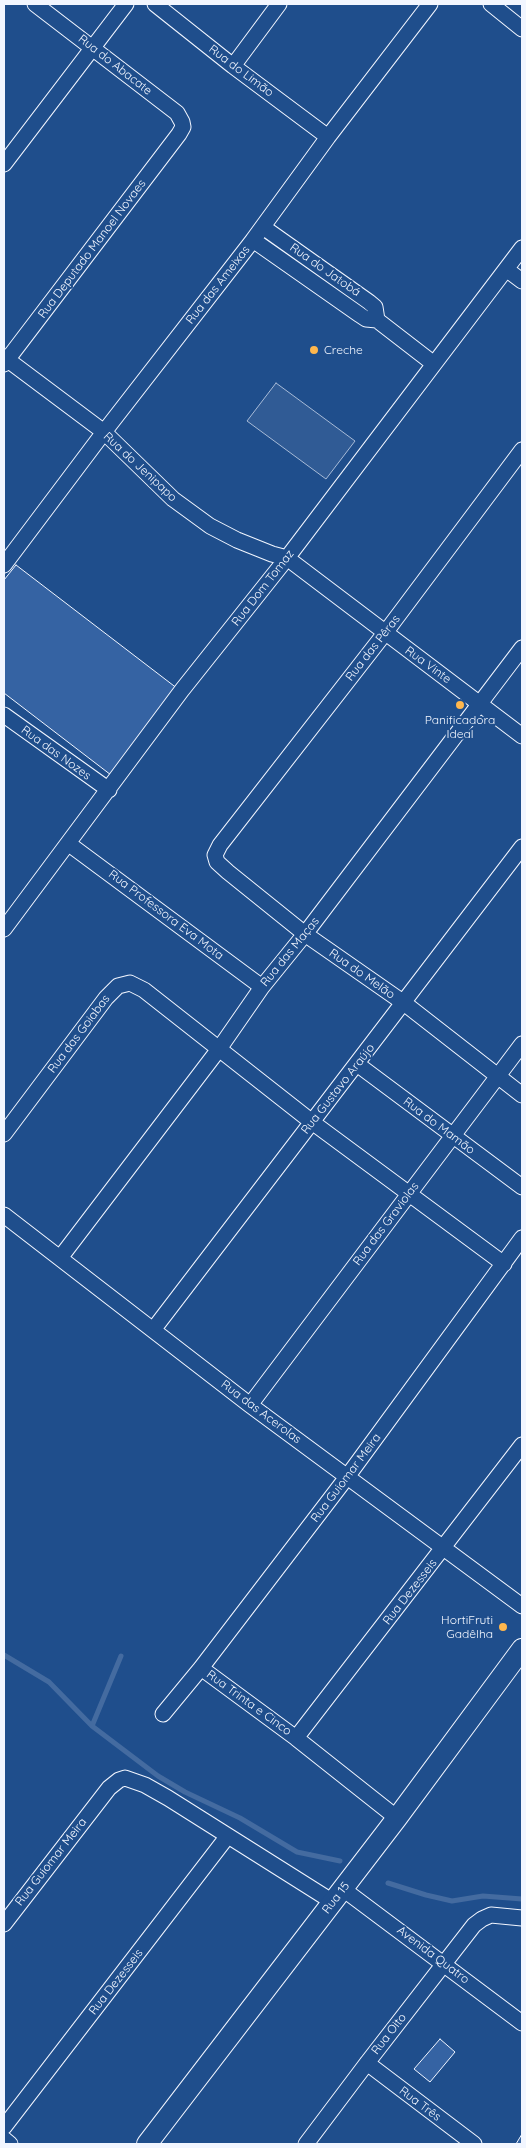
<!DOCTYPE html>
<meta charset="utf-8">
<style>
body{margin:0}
#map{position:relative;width:526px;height:2148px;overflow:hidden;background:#1f4e8c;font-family:Quicksand,sans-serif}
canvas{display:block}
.frame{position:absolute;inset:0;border:5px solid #f2f6ff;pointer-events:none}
</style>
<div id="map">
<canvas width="526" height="2148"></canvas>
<div class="frame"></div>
</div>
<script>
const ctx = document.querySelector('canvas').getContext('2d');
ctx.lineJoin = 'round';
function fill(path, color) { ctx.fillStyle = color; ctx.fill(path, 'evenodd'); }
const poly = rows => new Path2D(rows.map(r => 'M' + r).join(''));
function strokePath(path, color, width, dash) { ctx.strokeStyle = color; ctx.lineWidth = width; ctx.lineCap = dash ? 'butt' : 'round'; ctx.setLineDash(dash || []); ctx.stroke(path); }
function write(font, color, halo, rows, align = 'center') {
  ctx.font = font + ' Quicksand,sans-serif'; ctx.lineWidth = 4; ctx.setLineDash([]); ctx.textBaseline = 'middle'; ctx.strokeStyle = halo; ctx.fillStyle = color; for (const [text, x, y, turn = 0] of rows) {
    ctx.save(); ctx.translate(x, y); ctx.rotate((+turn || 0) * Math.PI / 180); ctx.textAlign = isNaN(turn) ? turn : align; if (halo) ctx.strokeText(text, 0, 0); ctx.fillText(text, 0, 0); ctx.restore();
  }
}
const built = poly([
 [276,383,355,441,326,479,247,421,276,383]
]);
fill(built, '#305b95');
strokePath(built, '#a8bbd7', 1);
strokePath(poly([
 [4,1655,49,1682,92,1726,158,1776,185,1792,240,1818,297,1852,340,1861],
 [92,1726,121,1656],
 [388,1883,426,1895,452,1901,483,1896,522,1899]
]), '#446ba0', 5);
const building = poly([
 [16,565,178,689,111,775,4,693,4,580,16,565],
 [440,2039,455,2052,430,2082,414,2069,440,2039],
 [522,2134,522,2144,516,2144,522,2134]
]);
fill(building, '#3563a3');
strokePath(building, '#f2f6ff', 1);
const street = poly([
 [155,4,233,66,328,137],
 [491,4,522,29],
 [233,66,279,4],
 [4,164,126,4],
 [263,227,369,302,375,307,377,320],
 [253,240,360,315,366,319,377,320,434,364],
 [506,269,522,281],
 [4,357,104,432,173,499,210,526,237,540,272,554,287,558,522,736],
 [4,364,179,134,183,127,182,122,177,113,35,4],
 [522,450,385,633,220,845,215,855,217,862,228,872,305,934,404,1003,522,1095],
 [4,565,104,432,253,240,328,137,430,4],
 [4,715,109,790],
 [69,844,262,987],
 [4,929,182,690,287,558,522,248],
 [357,1064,522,1187],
 [4,1134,106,998,118,986,130,983,144,990,312,1122,504,1264],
 [4,1215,250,1405,522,1606],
 [60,1258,219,1049,262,987,305,934,522,648],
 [153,1330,522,847],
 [250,1405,522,1044],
 [201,1668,296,1738,397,1818],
 [163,1714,201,1668,347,1477,522,1238],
 [296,1738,522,1445],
 [343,1889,522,2023],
 [4,1924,109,1788,119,1780,125,1778,145,1785,168,1798,333,1902],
 [367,2063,474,2144],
 [4,2127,227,1837],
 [4,2139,10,2144],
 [306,2144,367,2063,474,1925,482,1919,491,1915,522,1918]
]);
const secondary = poly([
 [147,2144,397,1818,522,1649]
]);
strokePath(street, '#f2f6ff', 17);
strokePath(secondary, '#f2f6ff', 22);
strokePath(street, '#1f4e8c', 15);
strokePath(secondary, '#1f4e8c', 20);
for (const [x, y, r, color] of [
 [314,350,5,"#ffb74d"],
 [460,705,5,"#ffb74d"],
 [503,1627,5,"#ffb74d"]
]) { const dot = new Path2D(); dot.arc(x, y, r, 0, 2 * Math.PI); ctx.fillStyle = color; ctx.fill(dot); strokePath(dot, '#1f4e8c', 2); }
write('12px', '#f2f6ff', '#1f4e8c', [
 ["Rua do Abacate",115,65,38],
 ["Rua do Limão",241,71,37],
 ["Rua Deputado Manoel Novaes",92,249,-53],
 ["Rua do Jatobá",325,270,35],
 ["Rua das Ameixas",218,285,-52],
 ["Rua do Jenipapo",140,467,43],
 ["Rua Dom Tomaz",263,588,-52],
 ["Rua das Pêras",373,648,-52],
 ["Rua Vinte",428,665,36],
 ["Rua das Nozes",56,753,36],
 ["Rua Professora Eva Mota",166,915,37],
 ["Rua das Maças",290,952,-51],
 ["Rua do Melão",362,974,35],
 ["Rua das Goiabas",79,1034,-53],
 ["Rua Gustavo Araújo",338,1089,-52],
 ["Rua do Mamão",439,1126,37],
 ["Rua das Graviolas",386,1224,-53],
 ["Rua das Acerolas",261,1412,37],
 ["Rua Guiomar Meira",346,1478,-53],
 ["Rua Dezesseis",410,1592,-52],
 ["Rua Trinta e Cinco",249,1703,36],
 ["Rua Guiomar Meira",51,1862,-52],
 ["Rua 15",336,1898,-52],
 ["Avenida Quatro",433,1955,37],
 ["Rua Dezesseis",116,1982,-52],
 ["Rua Oito",389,2034,-52],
 ["Rua Três",420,2104,37]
]);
write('12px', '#f2f6ff', '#1f4e8c', [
 ["Creche",324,350],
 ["Panificadora",460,720,"center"],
 ["Ideal",460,734,"center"],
 ["HortiFruti",493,1620,"right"],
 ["Gadêlha",493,1634,"right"]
], 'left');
</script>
